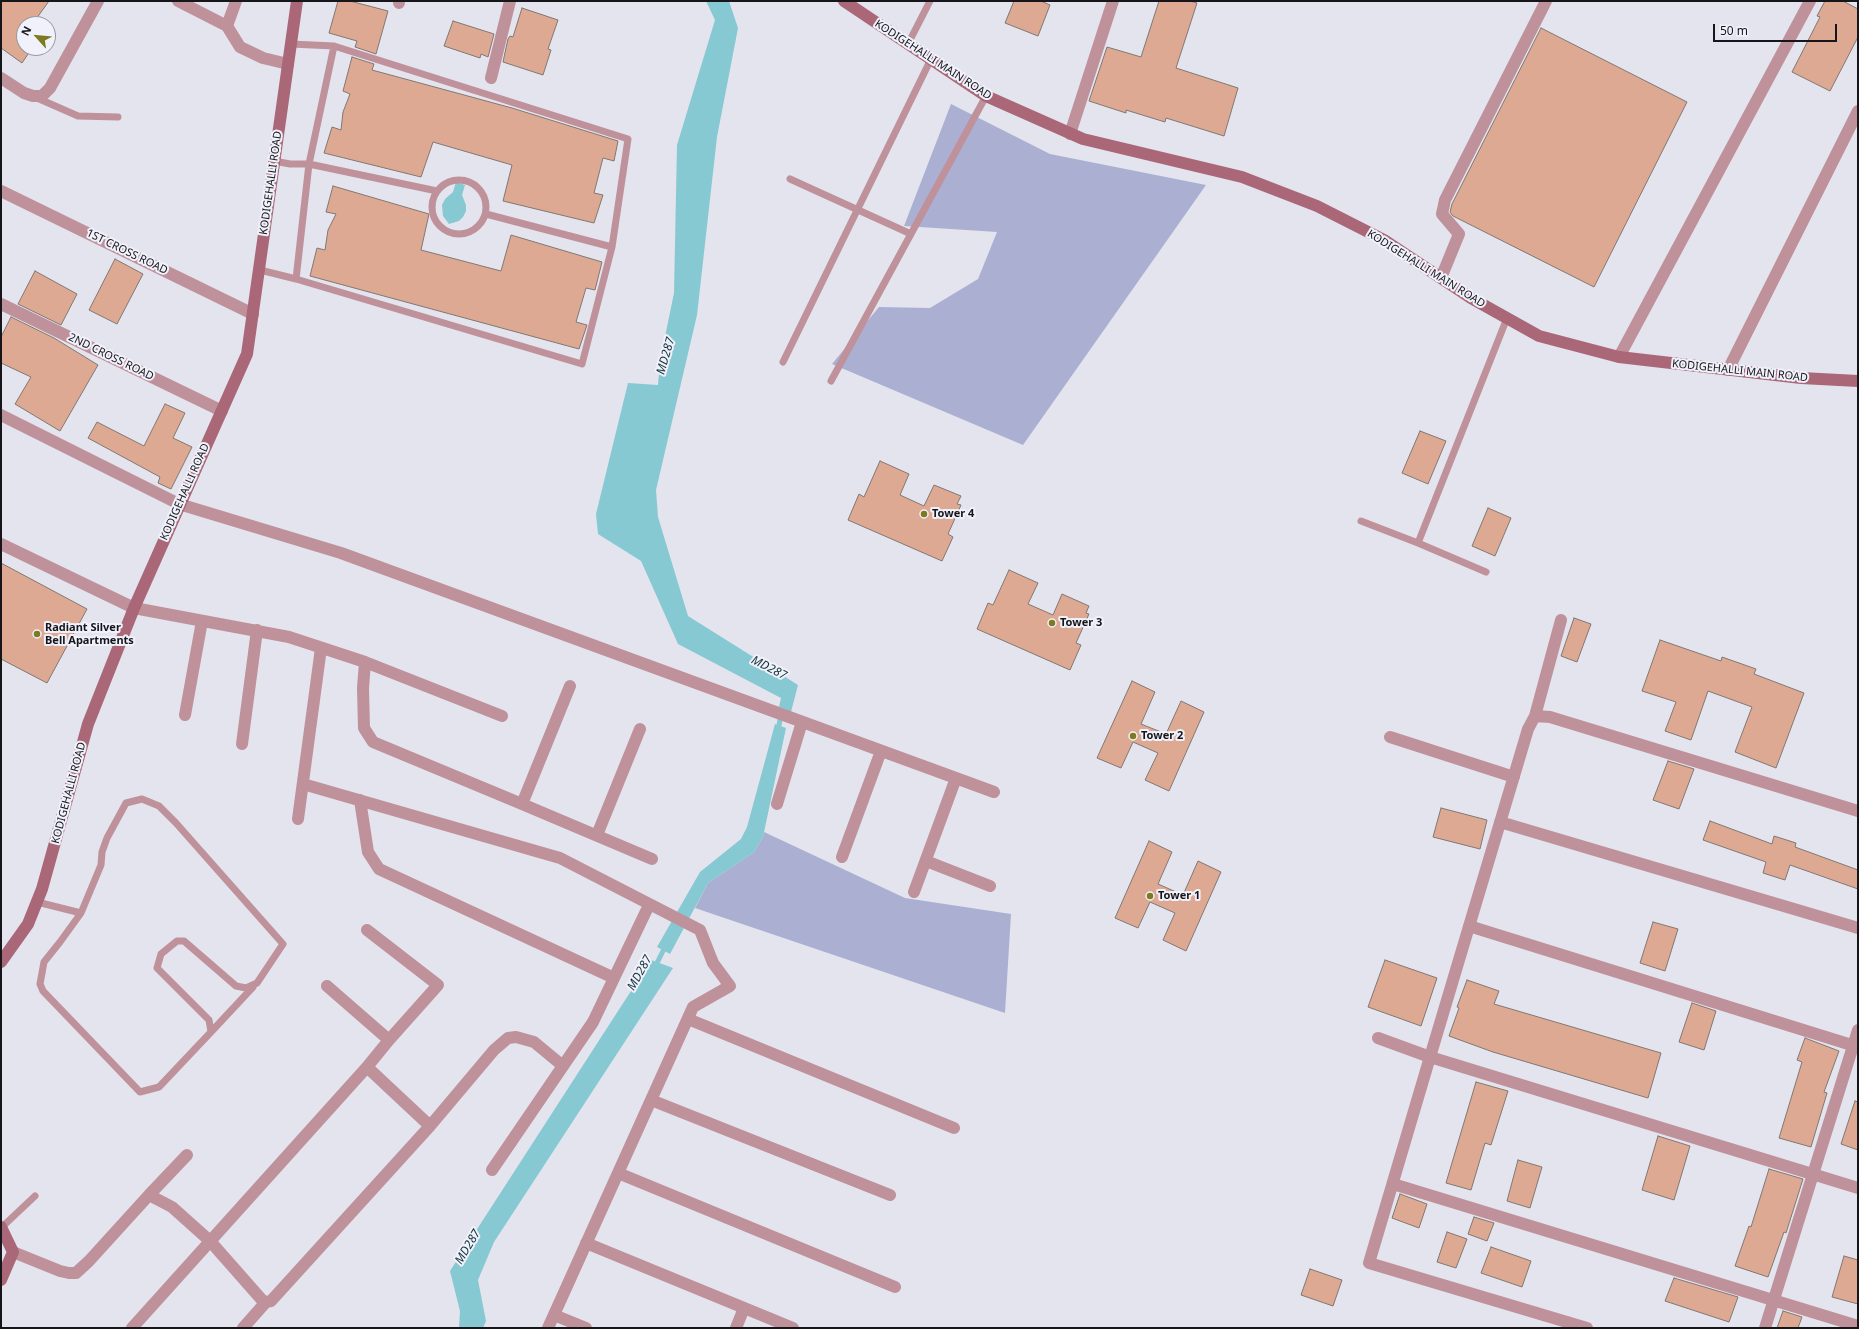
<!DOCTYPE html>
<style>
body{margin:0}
#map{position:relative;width:1859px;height:1329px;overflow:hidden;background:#e3e4ed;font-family:"Noto Sans",sans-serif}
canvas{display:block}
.frame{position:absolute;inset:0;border:2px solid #16161a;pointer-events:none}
.north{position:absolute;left:16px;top:16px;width:40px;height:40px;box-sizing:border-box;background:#f0f1fb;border:1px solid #9999a1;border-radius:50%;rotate:297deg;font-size:11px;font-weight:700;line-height:16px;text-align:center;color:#16161a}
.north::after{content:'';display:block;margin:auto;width:14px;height:18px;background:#7e7a20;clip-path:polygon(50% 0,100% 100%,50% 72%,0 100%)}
.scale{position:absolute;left:1713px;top:24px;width:124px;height:18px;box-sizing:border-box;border:2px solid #16161a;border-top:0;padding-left:5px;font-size:12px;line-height:14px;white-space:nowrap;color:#16161a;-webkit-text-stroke:3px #f0f1fb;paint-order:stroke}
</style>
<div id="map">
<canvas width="1859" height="1329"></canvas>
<div class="frame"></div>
<div class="north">N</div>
<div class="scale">50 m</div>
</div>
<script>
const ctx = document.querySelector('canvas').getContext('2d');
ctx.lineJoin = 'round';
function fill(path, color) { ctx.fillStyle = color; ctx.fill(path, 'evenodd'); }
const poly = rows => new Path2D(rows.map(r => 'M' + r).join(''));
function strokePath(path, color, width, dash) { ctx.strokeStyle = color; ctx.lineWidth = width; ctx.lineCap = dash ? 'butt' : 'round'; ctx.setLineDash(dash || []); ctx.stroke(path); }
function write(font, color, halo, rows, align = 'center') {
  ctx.font = font + ' "Noto Sans",sans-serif'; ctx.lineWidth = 4; ctx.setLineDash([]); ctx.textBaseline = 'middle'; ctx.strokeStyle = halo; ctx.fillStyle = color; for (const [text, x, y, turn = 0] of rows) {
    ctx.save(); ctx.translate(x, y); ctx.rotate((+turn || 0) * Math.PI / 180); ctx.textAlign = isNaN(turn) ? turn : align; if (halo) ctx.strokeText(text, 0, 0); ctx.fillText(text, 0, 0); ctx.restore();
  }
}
fill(poly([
 [951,104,1050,154,1206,185,1023,445,832,364,879,307,930,308,978,279,997,232,904,226],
 [764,832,905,898,1011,914,1005,1013,695,908,708,883,754,852,763,837]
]), '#abb0d3');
fill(poly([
 [706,1,729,1,738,28,717,137,697,315,656,490,658,517,688,616,798,685,791,712,779,707,781,698,678,644,641,561,598,534,596,514,628,383,658,385,660,361,674,293,677,145,715,20],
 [456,182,465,185,462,195,466,205,466,211,463,217,459,221,449,224,443,216,442,205,445,199,453,192],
 [775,724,786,728,763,837,754,852,708,883,670,954,657,947,700,872,741,839,747,827],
 [651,960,673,968,494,1242,478,1280,486,1321,483,1328,459,1328,460,1311,450,1271]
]), '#86c9d2');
strokePath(poly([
 [778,731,781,714],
 [655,967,666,945]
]), '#86c9d2', 5);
const building = poly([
 [1,1,49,1,34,22,37,24,24,24,24,48,32,48,22,63,1,48,1,1],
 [338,1,350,1,388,11,376,54,355,47,357,41,329,33,338,1],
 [1014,1,1041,1,1050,5,1038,36,1005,23,1014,1],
 [1159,1,1190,1,1197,3,1176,68,1238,88,1224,136,1166,118,1165,122,1126,110,1126,113,1089,101,1107,47,1141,57,1159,1],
 [1825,1,1843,1,1858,9,1858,37,1830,91,1792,72,1820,17,1817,16,1825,1],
 [522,8,558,20,548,49,551,50,543,75,503,62,508,39,510,36,513,37,522,8],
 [453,21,494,34,488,57,481,54,480,58,444,46,453,21],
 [1541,28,1687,102,1594,287,1453,216,1450,212,1452,204,1541,28],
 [352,57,374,64,372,70,512,108,618,141,614,161,603,158,594,193,603,195,594,223,503,201,512,165,433,142,421,177,324,153,332,127,341,130,343,112,350,94,343,91,352,57],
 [333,186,429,214,421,250,501,271,511,235,602,262,595,290,586,288,576,322,587,325,579,349,310,276,317,248,325,250,328,230,336,214,326,212,333,186],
 [115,259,143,274,117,324,89,310,115,259],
 [35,271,77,294,61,325,18,304,35,271],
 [11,317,54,338,98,365,60,431,15,404,31,377,1,363,1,337,11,317],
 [165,404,185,413,173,438,192,447,171,489,158,483,160,477,88,438,97,422,144,446,165,404],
 [1420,431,1446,441,1428,484,1402,473,1420,431],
 [880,461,909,474,900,495,924,506,934,485,961,496,957,504,961,505,948,534,953,537,942,561,848,520,859,494,864,497,880,461],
 [1488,508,1511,518,1495,556,1472,546,1488,508],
 [1,563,87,609,47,683,1,659,1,563],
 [1009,570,1038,583,1028,604,1053,615,1062,594,1089,606,1086,613,1089,614,1076,643,1081,645,1070,670,977,629,988,603,993,605,1009,570],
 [1574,618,1591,624,1577,662,1561,656,1574,618],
 [1660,640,1721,661,1722,657,1756,669,1754,674,1804,693,1776,768,1735,752,1752,707,1708,691,1691,740,1665,731,1676,702,1642,691,1660,640],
 [1132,681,1155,692,1141,724,1166,734,1181,701,1204,712,1169,791,1145,780,1158,753,1133,742,1121,768,1097,758,1132,681],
 [1668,761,1694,769,1679,809,1653,800,1668,761],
 [1441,808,1487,820,1480,849,1433,837,1441,808],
 [1710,821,1772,844,1774,836,1796,843,1795,847,1858,870,1858,889,1790,865,1785,880,1763,873,1766,862,1703,840,1710,821],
 [1149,841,1172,852,1158,884,1183,895,1198,861,1221,872,1186,951,1163,940,1175,913,1150,902,1138,928,1115,918,1149,841],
 [1653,922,1678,929,1665,971,1640,963,1653,922],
 [1385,960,1437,978,1421,1026,1368,1007,1385,960],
 [1467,980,1499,991,1494,1004,1661,1053,1648,1098,1493,1052,1449,1036,1459,1008,1457,1007,1467,980],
 [1692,1003,1716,1011,1704,1050,1679,1042,1692,1003],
 [1805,1038,1839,1051,1824,1092,1827,1093,1811,1147,1779,1138,1802,1062,1797,1060,1805,1038],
 [1476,1082,1508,1091,1491,1145,1485,1143,1471,1190,1446,1183,1476,1082],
 [1855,1101,1858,1102,1858,1150,1841,1144,1855,1101],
 [1658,1136,1690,1146,1674,1200,1642,1190,1658,1136],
 [1518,1160,1542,1167,1530,1208,1507,1201,1518,1160],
 [1769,1169,1803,1179,1786,1233,1784,1232,1768,1277,1735,1266,1749,1226,1751,1227,1769,1169],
 [1400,1194,1427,1204,1419,1228,1392,1218,1400,1194],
 [1474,1217,1494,1223,1487,1241,1468,1234,1474,1217],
 [1447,1232,1467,1239,1456,1268,1437,1262,1447,1232],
 [1491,1247,1531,1261,1522,1287,1481,1273,1491,1247],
 [1844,1256,1858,1260,1858,1304,1832,1297,1844,1256],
 [1310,1269,1342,1280,1333,1306,1301,1295,1310,1269],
 [1674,1278,1738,1297,1729,1322,1665,1301,1674,1278],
 [1783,1311,1802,1317,1798,1328,1777,1328,1783,1311]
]);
fill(building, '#dda993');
strokePath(building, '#807773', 1);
strokePath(poly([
 [908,44,930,1],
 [37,98,78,116,118,117],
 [274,161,290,164,309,164,437,191],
 [790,179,911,234],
 '432 207a27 27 0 1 1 54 0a27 27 0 1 1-54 0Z',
 [486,214,612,247],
 [260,270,296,279,582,364,612,247,628,139,334,46,291,44],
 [296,279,309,164,334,46],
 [783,362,931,59],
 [831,381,986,96],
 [1361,521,1418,543,1507,318],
 [1418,543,1486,572],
 [37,902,81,913,101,865,102,852,107,838,126,803,142,799,159,806,176,823,283,944,257,983,246,988,236,986,184,941,177,941,161,954,157,968,209,1020,211,1032,159,1087,140,1092,43,991,40,984,44,962,60,942,81,913],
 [211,1032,253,987],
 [1,1228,35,1196]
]), '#bf919b', 7);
strokePath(poly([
 [178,1,227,26,240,47,263,58,288,64],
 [399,3,399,1],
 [227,26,236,1],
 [1,78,24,93,33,96,42,96,50,88,98,1],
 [491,78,510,1],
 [1070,134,1113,1],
 [1,191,253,314],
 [1441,278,1459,234,1442,214,1445,200,1546,1],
 [1,304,222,411],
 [1619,357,1810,1],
 [1728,370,1858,111],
 [1,415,179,504,341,553,994,792],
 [1,544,134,608,289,637,365,662,502,716],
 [365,662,363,688,364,728,373,742,522,804,570,686],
 [185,715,202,621],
 [1535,716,1561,620],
 [1390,737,1514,777],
 [242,744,257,630],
 [303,784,560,858,700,930,713,963,730,986,693,1007,548,1328],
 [360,800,368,852,379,869,614,978],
 [522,804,652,859],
 [777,804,802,722],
 [1858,811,1550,717,1535,716,1528,729,1430,1057,1858,1188],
 [298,819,321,648],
 [1500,822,1858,928],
 [597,835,640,729],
 [842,857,881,751],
 [926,861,990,886],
 [914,892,956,778],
 [1469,926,1858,1047],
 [327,986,389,1040],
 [688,1019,954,1128],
 [1378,1038,1430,1057,1369,1263,1587,1328],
 [367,1067,430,1126],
 [651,1100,890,1195],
 [492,1170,593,1022,649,905],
 [618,1173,895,1287],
 [1393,1184,1858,1326],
 [149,1195,187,1155],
 [586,1243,793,1328],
 [13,1252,60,1271,69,1273,76,1273,89,1261,149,1195,172,1207,210,1241,262,1300,266,1302,271,1301,430,1126,494,1050,508,1038,516,1037,534,1042,563,1066],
 [554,1315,586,1328],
 [132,1328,367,1067,389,1040,438,985,367,930],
 [243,1328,266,1302],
 [736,1328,744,1308],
 [1765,1328,1858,1030]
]), '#bf919b', 12);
strokePath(poly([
 [844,1,986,96,1083,139,1242,177,1317,206,1384,240,1471,298,1539,336,1619,357,1801,378,1858,381],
 [1,962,28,924,42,889,88,724,134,608,247,354,297,1],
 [1,1227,13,1252,1,1280]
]), '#a96778', 12);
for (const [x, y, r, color] of [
 [924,514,4,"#7e7a20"],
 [1052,623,4,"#7e7a20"],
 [37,634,4,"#7e7a20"],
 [1133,736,4,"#7e7a20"],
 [1150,896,4,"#7e7a20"]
]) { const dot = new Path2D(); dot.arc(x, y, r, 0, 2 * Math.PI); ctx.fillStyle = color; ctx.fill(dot); strokePath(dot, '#f0f1fb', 1.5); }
write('11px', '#16161a', '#f0f1fb', [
 ["KODIGEHALLI MAIN ROAD",933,60,33],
 ["KODIGEHALLI ROAD",271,183,-82],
 ["1ST CROSS ROAD",127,252,26],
 ["KODIGEHALLI MAIN ROAD",1426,269,32],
 ["2ND CROSS ROAD",111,357,26],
 ["KODIGEHALLI MAIN ROAD",1740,371,6],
 ["KODIGEHALLI ROAD",185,492,-66],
 ["KODIGEHALLI ROAD",69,793,-75]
]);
write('bold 11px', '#16161a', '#f0f1fb', [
 ["Tower 4",932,514],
 ["Tower 3",1060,623],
 ["Radiant Silver",45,628],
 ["Bell Apartments",45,641],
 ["Tower 2",1141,736],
 ["Tower 1",1158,896]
], 'left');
write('italic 12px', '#103236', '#f0f1fb', [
 ["MD287",666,356,-74],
 ["MD287",769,668,27],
 ["MD287",640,973,-61],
 ["MD287",468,1247,-59]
]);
</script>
